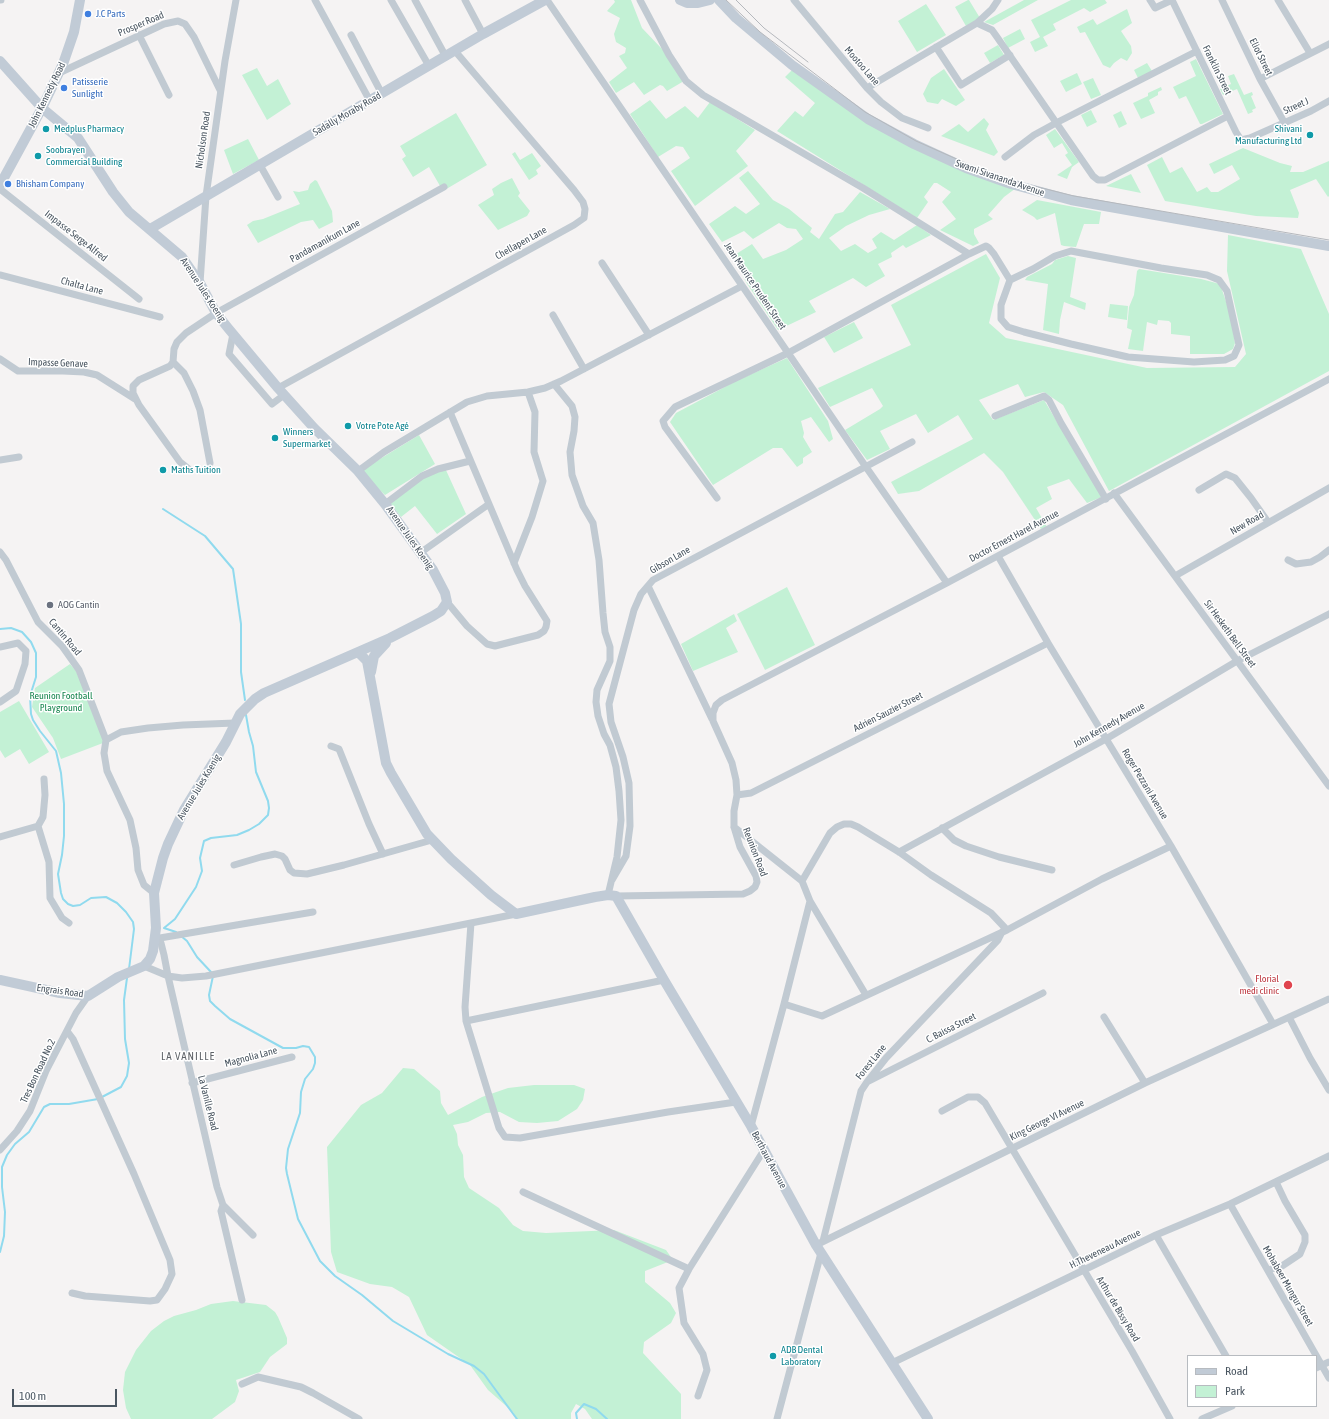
<!DOCTYPE html>
<meta charset="utf-8">
<style>
body{margin:0}
#map{position:relative;width:1329px;height:1419px;overflow:hidden;background:#f5f3f3;font-family:"Asap Condensed",sans-serif}
canvas{display:block}
.legend{position:absolute;left:1187px;top:1355px;width:130px;height:52px;box-sizing:border-box;background:#fff;border:1px solid #b7bbc0;margin:0;padding:5px 7px;list-style:none;font-size:12px;color:#4a5661}
.legend li{display:flex;align-items:center;gap:8px;height:20px}
.legend b{width:20px;border:1px solid #b7bbc0}
.scale{position:absolute;left:12px;top:1389px;width:105px;height:18px;box-sizing:border-box;border:2px solid #4a5661;border-top:0;padding-left:5px;font-size:12px;line-height:14px;white-space:nowrap;color:#4a5661;-webkit-text-stroke:3px #fff;paint-order:stroke}
</style>
<div id="map">
<canvas width="1329" height="1419"></canvas>
<ul class="legend">
<li><b style="height:5px;background:#c1cbd6"></b>Road</li>
<li><b style="height:11px;background:#c3f1d5"></b>Park</li>
</ul>
<div class="scale">100 m</div>
</div>
<script>
const ctx = document.querySelector('canvas').getContext('2d');
ctx.lineJoin = 'round';
function fill(path, color) { ctx.fillStyle = color; ctx.fill(path, 'evenodd'); }
const poly = rows => new Path2D(rows.map(r => 'M' + r).join(''));
function strokePath(path, color, width, dash) { ctx.strokeStyle = color; ctx.lineWidth = width; ctx.lineCap = dash ? 'butt' : 'round'; ctx.setLineDash(dash || []); ctx.stroke(path); }
function write(font, color, halo, rows, align = 'center') {
  ctx.font = font + ' "Asap Condensed",sans-serif'; ctx.lineWidth = 3; ctx.setLineDash([]); ctx.textBaseline = 'middle'; ctx.strokeStyle = halo; ctx.fillStyle = color; for (const [text, x, y, turn = 0] of rows) {
    ctx.save(); ctx.translate(x, y); ctx.rotate((+turn || 0) * Math.PI / 180); ctx.textAlign = isNaN(turn) ? turn : align; if (halo) ctx.strokeText(text, 0, 0); ctx.fillText(text, 0, 0); ctx.restore();
  }
}
fill(poly([
 [614,0,631,0,642,28,663,50,684,81,667,91,663,86,660,85,644,95,634,82,616,93,609,82,627,68,619,56,625,53,626,48,616,42,614,34,620,18,607,11,615,2],
 [968,0,969,0,980,18,966,26,955,7],
 [1024,0,1038,0,993,25,984,22],
 [1071,0,1105,0,1107,3,1090,12,1084,8,1053,24,1056,30,1043,37,1048,46,1035,52,1030,42,1040,37,1031,20],
 [926,4,946,35,917,52,898,21],
 [1127,9,1132,23,1121,31,1131,46,1132,53,1127,61,1121,58,1114,63,1110,68,1103,65,1085,32,1080,33,1077,27,1093,19,1097,25],
 [1020,29,1025,39,1008,48,1003,38],
 [998,45,1004,55,990,63,984,53],
 [1196,59,1223,114,1202,124,1200,124,1186,96,1179,99,1173,87,1196,76,1190,62],
 [1147,63,1152,71,1138,78,1134,70],
 [257,68,267,86,278,79,291,104,267,120,242,75],
 [944,69,965,100,956,106,942,99,938,104,927,102,923,94,931,78],
 [792,70,856,114,1016,188,1004,197,988,215,993,219,974,229,974,234,979,243,973,246,940,230,956,219,942,202,951,192,937,183,934,183,924,197,928,202,917,218,777,131,795,111,803,117,815,103,785,77],
 [1077,73,1082,84,1066,92,1060,81],
 [1234,74,1244,95,1252,92,1253,95,1251,96,1256,108,1252,110,1253,112,1248,114,1237,89,1223,95,1220,89,1231,84,1228,76],
 [1093,78,1101,95,1091,99,1083,82],
 [1161,87,1162,90,1158,92,1158,95,1149,100,1155,113,1141,119,1133,103,1148,96,1148,93],
 [650,100,666,119,685,106,698,118,710,102,755,130,736,151,748,166,695,206,671,171,690,158,683,147,676,146,658,157,630,114],
 [1091,110,1097,122,1087,127,1081,115],
 [1121,111,1127,124,1119,128,1113,115],
 [456,113,487,165,443,191,429,167,413,177,402,159,406,156,400,146],
 [984,118,989,124,986,130,998,152,994,156,941,136,959,124,968,132],
 [1055,129,1079,162,1072,167,1067,179,1057,175,1072,165,1065,155,1068,153,1062,143,1054,148,1046,135],
 [248,139,259,160,233,174,224,150],
 [1243,148,1280,163,1292,166,1290,172,1303,172,1329,161,1329,196,1328,197,1316,179,1290,190,1299,213,1298,218,1256,216,1165,201,1147,165,1162,157,1170,173,1182,167,1197,192,1207,187,1211,192,1218,192,1240,179,1232,165,1214,174,1209,164],
 [515,152,520,160,532,153,541,166,536,170,538,174,529,180,512,154],
 [748,171,773,200,789,209,812,228,810,232,819,239,835,214,843,212,860,192,890,209,869,215,846,226,829,238,841,251,855,244,868,253,877,248,872,239,881,232,894,240,917,225,931,235,906,248,903,245,891,253,892,257,878,264,885,276,866,287,853,278,809,301,816,312,778,330,746,282,733,256,752,244,763,259,786,250,803,239,796,229,787,228,779,223,753,239,744,231,722,242,709,224,735,206,746,214,760,204,739,178],
 [1131,174,1141,193,1106,186],
 [512,178,520,193,518,196,530,211,527,216,498,230,478,205,494,195,492,189,501,183],
 [315,180,317,181,332,211,333,222,319,229,313,220,301,222,258,243,247,225,253,221,263,219,300,204,293,191,299,192,308,190,310,184],
 [1037,200,1101,212,1099,224,1084,224,1076,247,1064,246,1061,245,1055,213,1037,220,1034,217,1022,210],
 [1228,235,1301,249,1329,314,1329,371,1109,491,1063,405,1044,392,1025,397,1018,384,979,400,993,420,1044,400,1102,497,1087,503,1069,479,1047,487,1052,499,1036,508,1047,527,1041,529,1003,472,984,453,919,491,898,494,891,482,973,439,958,415,928,433,916,414,880,431,890,449,867,460,845,430,880,409,883,406,872,388,830,407,818,388,911,345,891,305,986,254,1000,278,989,323,1006,338,1147,368,1235,367,1246,354,1227,271],
 [1068,256,1076,258,1070,297,1086,303,1085,310,1064,302,1060,320,1059,334,1043,330,1048,284,1025,280,1027,277,1052,264,1055,260],
 [1139,269,1201,279,1220,284,1231,316,1235,343,1233,349,1224,354,1190,354,1190,336,1171,334,1171,323,1169,321,1158,320,1157,325,1147,322,1143,351,1128,349,1132,330,1127,328,1129,307,1134,295,1137,271],
 [1110,304,1128,306,1127,320,1108,317],
 [854,322,863,338,834,353,824,337],
 [787,358,828,421,833,439,829,442,811,417,801,421,804,433,803,437,812,452,803,458,803,463,797,467,782,448,773,448,713,485,670,422,676,413,738,380],
 [419,435,435,464,385,495,373,484,362,470],
 [445,468,466,514,437,534,415,506,401,517,390,503,425,477],
 [787,587,815,645,765,670,737,614],
 [734,614,737,621,726,628,738,652,693,671,681,644],
 [70,664,76,671,103,733,103,743,61,759,53,738,32,707,35,688],
 [19,701,49,752,29,764,20,749,5,758,0,750,0,712],
 [403,1068,414,1069,440,1091,441,1103,448,1115,482,1097,508,1088,534,1085,574,1085,585,1089,583,1100,577,1109,558,1121,537,1123,519,1122,500,1112,486,1113,468,1122,453,1125,457,1134,458,1145,463,1155,464,1177,469,1188,499,1208,513,1225,523,1231,546,1233,614,1230,666,1250,673,1260,645,1271,645,1282,670,1303,676,1313,671,1323,644,1342,643,1353,681,1394,681,1419,592,1419,585,1409,576,1404,571,1413,571,1419,517,1419,513,1412,488,1390,470,1365,427,1335,409,1297,392,1287,370,1284,337,1272,331,1252,327,1147,361,1105,382,1093],
 [233,1301,266,1305,275,1312,278,1317,287,1338,287,1344,270,1357,260,1372,236,1380,239,1391,235,1402,212,1419,131,1419,126,1408,123,1390,125,1372,136,1350,151,1331,164,1321,174,1316,196,1310,211,1304]
]), '#c3f1d5');
strokePath(poly([
 [163,509,205,536,233,569,241,624,241,672,245,700],
 [0,629,11,628,22,632,31,642,36,653,36,677,30,696,31,714,33,720,40,731,56,751,61,773,64,804,64,836,62,855,58,874,61,893,63,899,68,904,73,906,80,905,91,898,106,897,117,903,126,912,133,922,134,929,129,969],
 [164,928,176,932],
 [164,928,175,919,196,887,202,871,200,858,204,841,211,838,237,835,249,830,259,824,268,815,269,808,268,801,256,772,253,746,249,732,246,715],
 [181,936,187,941,197,957,211,972],
 [213,976,209,995,210,1001,215,1006,230,1019,283,1048,296,1048,303,1046,309,1047,315,1057,315,1063,313,1069,305,1079,301,1092,300,1113,288,1149,286,1168,287,1174,298,1219,320,1261,335,1276,362,1295,393,1321,448,1354,474,1366,484,1374,492,1385,517,1419],
 [102,1097,121,1087,127,1076,129,1063,125,1039,124,1000,127,978],
 [0,1252,4,1236,5,1212,2,1187,2,1167,7,1155,15,1144,29,1132,44,1107,50,1104,69,1104,98,1099],
 [577,1419,576,1413,584,1404,596,1409,607,1419]
]), '#90daee', 2);
strokePath(poly([
 [0,0,1,0],
 [315,0,370,101],
 [391,0,429,66],
 [415,0,446,57],
 [465,0,483,34],
 [547,0,866,467,947,583],
 [640,0,669,55,686,81,703,95,863,188,969,254],
 [794,0,867,88,881,102,902,118,928,128],
 [1150,0,1155,8,1172,0],
 [1172,0,1236,132,1241,140,1250,138,1311,111,1329,101],
 [1222,0,1260,79,1284,122],
 [1278,0,1310,53],
 [977,23,992,9,998,0],
 [139,35,169,95],
 [351,35,382,94],
 [936,47,961,85,1010,55],
 [59,73,164,24,178,21,185,24,194,37,220,90],
 [1260,79,1329,44],
 [867,88,977,23,992,30,997,37,1093,176,1098,180,1105,180,1228,116],
 [1005,157,1034,135,1056,123,1197,51],
 [260,165,278,197],
 [0,189,139,299],
 [602,263,649,335],
 [0,275,160,317],
 [200,283,206,196,225,61,236,0],
 [553,315,584,369],
 [233,334,229,354,272,404,284,395],
 [0,359,18,371,63,371,84,372,97,375,135,399],
 [173,362,184,373,193,391,200,410,210,463],
 [554,384,572,406,575,417,574,431,570,452,572,475,583,506,593,523,599,560,603,613,605,632,610,647,610,661,597,690,596,702,598,716,604,734,610,745,616,767,619,791,621,820,617,857,608,895],
 [278,388,574,225,584,218,585,209,583,202,574,190,455,51],
 [995,416,1044,396,1049,400,1061,423,1106,499],
 [0,460,19,457],
 [190,470,180,462,139,405,133,393,133,386,139,380,170,366,173,362,174,349,177,342,186,333,216,313,444,187],
 [358,471,384,452,467,402,487,396,528,392,545,388,561,381,742,286],
 [1199,490,1226,474,1235,478,1251,498,1268,522],
 [1114,493,1329,786],
 [717,498,665,427,663,421,675,407,788,353,969,254,986,246,989,248,994,254,1010,280,1033,269,1055,256,1071,251,1161,268,1207,275,1219,280,1227,291,1239,345,1234,356,1225,360,1194,362,1128,357,1071,344,1024,332,1008,327,1001,319,1001,305,1010,280],
 [385,504,422,476,438,469,470,461],
 [0,552,6,560,38,622,62,646,79,670,106,740],
 [420,553,489,504],
 [998,556,1048,643,1171,846,1273,1024],
 [1288,560,1296,564,1311,562,1320,557,1329,550],
 [514,563,532,517,543,481,534,452,535,412,528,392],
 [1175,576,1329,488],
 [648,586,712,719],
 [447,602,467,626,487,644,495,646,538,635,544,631,546,627,547,621,525,586,517,570,450,412],
 [0,647,18,643,26,651,25,664,16,691,0,702],
 [331,746,339,749,369,824,383,854],
 [737,795,751,793,1048,643],
 [38,826,49,862,50,898,62,918,69,923],
 [734,827,802,881,830,833,837,827,844,824,851,824,858,827,899,852,931,875,991,913,1007,930],
 [942,828,954,840,966,846,999,857,1052,870],
 [0,837,38,826,43,817,45,795,44,779],
 [899,852,1106,739,1237,661,1329,614],
 [234,865,261,857,275,854,282,856,285,859,290,870,294,873,307,874,344,865,432,840],
 [612,880,626,856,630,826,629,783,623,757,611,722,609,704,634,610,641,594,653,580,912,442],
 [154,893,144,885,138,870,136,848,130,820,107,771,104,753,106,740,121,732,148,728,183,725,235,723],
 [616,896,743,894,750,891,755,887,757,882,756,876,740,847,734,827,734,811,737,795,736,780,732,763,713,721,713,713,716,705,722,700,947,583,1329,379],
 [810,901,866,995],
 [471,923,465,1007,466,1021,499,1128,505,1137,520,1138,668,1112,736,1102],
 [154,939,161,943,164,955,168,976,217,1187,223,1205,253,1235],
 [154,939,313,912],
 [144,966,168,976,182,978,206,976,516,914],
 [784,1004,822,1016,1007,930,1102,879,1171,846],
 [1104,1017,1145,1083],
 [1289,1017,1310,1058,1329,1090],
 [466,1021,664,980],
 [67,1031,73,1039,134,1174,170,1260,172,1274,165,1289,157,1300,150,1301,85,1296,72,1293],
 [869,1081,1043,993],
 [192,1083,292,1057],
 [942,1111,968,1097,978,1097,985,1103,1132,1351,1170,1419],
 [751,1126,784,1004,810,901,802,881],
 [0,1150,17,1131,30,1111,46,1071,76,1013,88,996],
 [523,1192,689,1269],
 [1230,1204,1329,1378],
 [223,1205,221,1211,242,1300],
 [1156,1235,1226,1356],
 [823,1241,861,1091,867,1082,886,1058,998,940,1002,932],
 [816,1245,1145,1083,1329,999],
 [1268,1270,1282,1266,1300,1254,1305,1242,1305,1235,1285,1201,1276,1182],
 [892,1363,1156,1235,1230,1204,1329,1156],
 [1316,1368,1329,1362],
 [242,1384,258,1377,301,1387,313,1393,359,1419],
 [698,1396,707,1370,703,1354,684,1323,679,1288,689,1269,764,1150],
 [777,1419,821,1253],
 [1202,1419,1232,1406]
]), '#c1cad2', 7);
strokePath(poly([
 [680,0,687,3,698,3,710,0],
 [719,0,736,18,792,65,868,119,914,144,966,168,1011,184,1071,200,1329,246],
 [0,61,42,108,78,138,113,192,129,212,182,257,200,283,216,313,228,328,278,388,314,428,358,471,385,504,433,570,445,593,447,602,441,611,433,616,390,638,264,693,255,699,240,714,226,742,184,810,168,844,163,858,154,893,156,928,153,951,150,959,144,966,118,977,88,996,60,993,0,980],
 [0,185,42,108,63,64,74,32,80,0],
 [150,229,483,34,545,0],
 [359,653,367,661,386,763,391,773,427,834,451,859,491,895,516,914,595,897,608,895,616,896,664,980,751,1126,816,1245,928,1419],
 [371,672,374,656,386,643]
]), '#c1cbd6', 10);
strokePath(poly([
 [726,0,760,32,865,112,916,141,970,165,1022,183,1074,196,1329,240],
 [736,0,764,28,808,62]
]), '#b5b8bd', 1);
for (const [x, y, r, color] of [
 [88,14,4,"#3f7fe0"],
 [64,88,4,"#3f7fe0"],
 [46,129,4,"#0f9aa8"],
 [1310,135,4,"#0f9aa8"],
 [38,156,4,"#0f9aa8"],
 [8,184,4,"#3f7fe0"],
 [348,426,4,"#0f9aa8"],
 [275,438,4,"#0f9aa8"],
 [163,470,4,"#0f9aa8"],
 [50,605,4,"#6b7280"],
 [1288,985,5,"#e0444e"],
 [773,1356,4,"#0f9aa8"]
]) { const dot = new Path2D(); dot.arc(x, y, r, 0, 2 * Math.PI); ctx.fillStyle = color; ctx.fill(dot); strokePath(dot, '#fff', 1.5); }
write('10px', '#366cbe', '#fff', [
 ["J.C Parts",96,14],
 ["Patisserie",72,82],
 ["Sunlight",72,94],
 ["Bhisham Company",16,184]
], 'left');
write('10px', '#4a5661', '#fff', [
 ["Prosper Road",141,24,-23],
 ["Eliot Street",1261,57,64],
 ["Mootoo Lane",862,66,49],
 ["Franklin Street",1217,70,64],
 ["John Kennedy Road",47,95,-64],
 ["Street J",1296,106,-24],
 ["Sadally Moraby Road",347,114,-30],
 ["Nicholson Road",203,140,-82],
 ["Swami Sivananda Avenue",1000,178,19],
 ["Impasse Serge Alfred",76,236,38],
 ["Pandamanikum Lane",325,241,-29],
 ["Chellapen Lane",521,243,-29],
 ["Chalta Lane",82,286,15],
 ["Jean Maurice Prudent Street",755,286,56],
 ["Avenue Jules Koenig",203,290,57],
 ["Impasse Genave",58,363,2],
 ["New Road",1247,523,-30],
 ["Doctor Ernest Harel Avenue",1014,536,-28],
 ["Avenue Jules Koenig",410,538,55],
 ["Gibson Lane",670,560,-30],
 ["Sir Hesketh Bell Street",1230,634,54],
 ["Cantin Road",65,637,50],
 ["Adrien Sauzier Street",888,712,-27],
 ["John Kennedy Avenue",1109,725,-30],
 ["Roger Pezzani Avenue",1145,784,59],
 ["Avenue Jules Koenig",199,787,-59],
 ["Reunion Road",755,852,69],
 ["Engrais Road",60,991,8],
 ["C. Baissa Street",951,1028,-27],
 ["Magnolia Lane",251,1057,-15],
 ["Forest Lane",871,1062,-51],
 ["Tres Bon Road No.2",38,1071,-65],
 ["La Vanille Road",208,1103,76],
 ["King George VI Avenue",1047,1120,-26],
 ["Berthaud Avenue",769,1160,62],
 ["H.Theveneau Avenue",1105,1249,-26],
 ["Mohabeer Mungur Street",1288,1286,60],
 ["Arthur de Bissy Road",1118,1309,59]
]);
write('10px', '#0d838f', '#fff', [
 ["Medplus Pharmacy",54,129],
 ["Shivani",1302,129,"right"],
 ["Manufacturing Ltd",1302,141,"right"],
 ["Soobrayen",46,150],
 ["Commercial Building",46,162],
 ["Votre Pote Agé",356,426],
 ["Winners",283,432],
 ["Supermarket",283,444],
 ["Maths Tuition",171,470],
 ["ADB Dental",781,1350],
 ["Laboratory",781,1362]
], 'left');
write('10px', '#5b616d', '#fff', [
 ["AOG Cantin",58,605]
], 'left');
write('10px', '#17864f', '#fff', [
 ["Reunion Football",61,696],
 ["Playground",61,708]
]);
write('10px', '#be3a42', '#fff', [
 ["Florial",1279,979],
 ["medi clinic",1279,991]
], 'right');
ctx.letterSpacing = '1px';
write('11px', '#5f6368', '#fff', [
 ["LA VANILLE",188,1057]
]);
ctx.letterSpacing = '0px';
</script>
